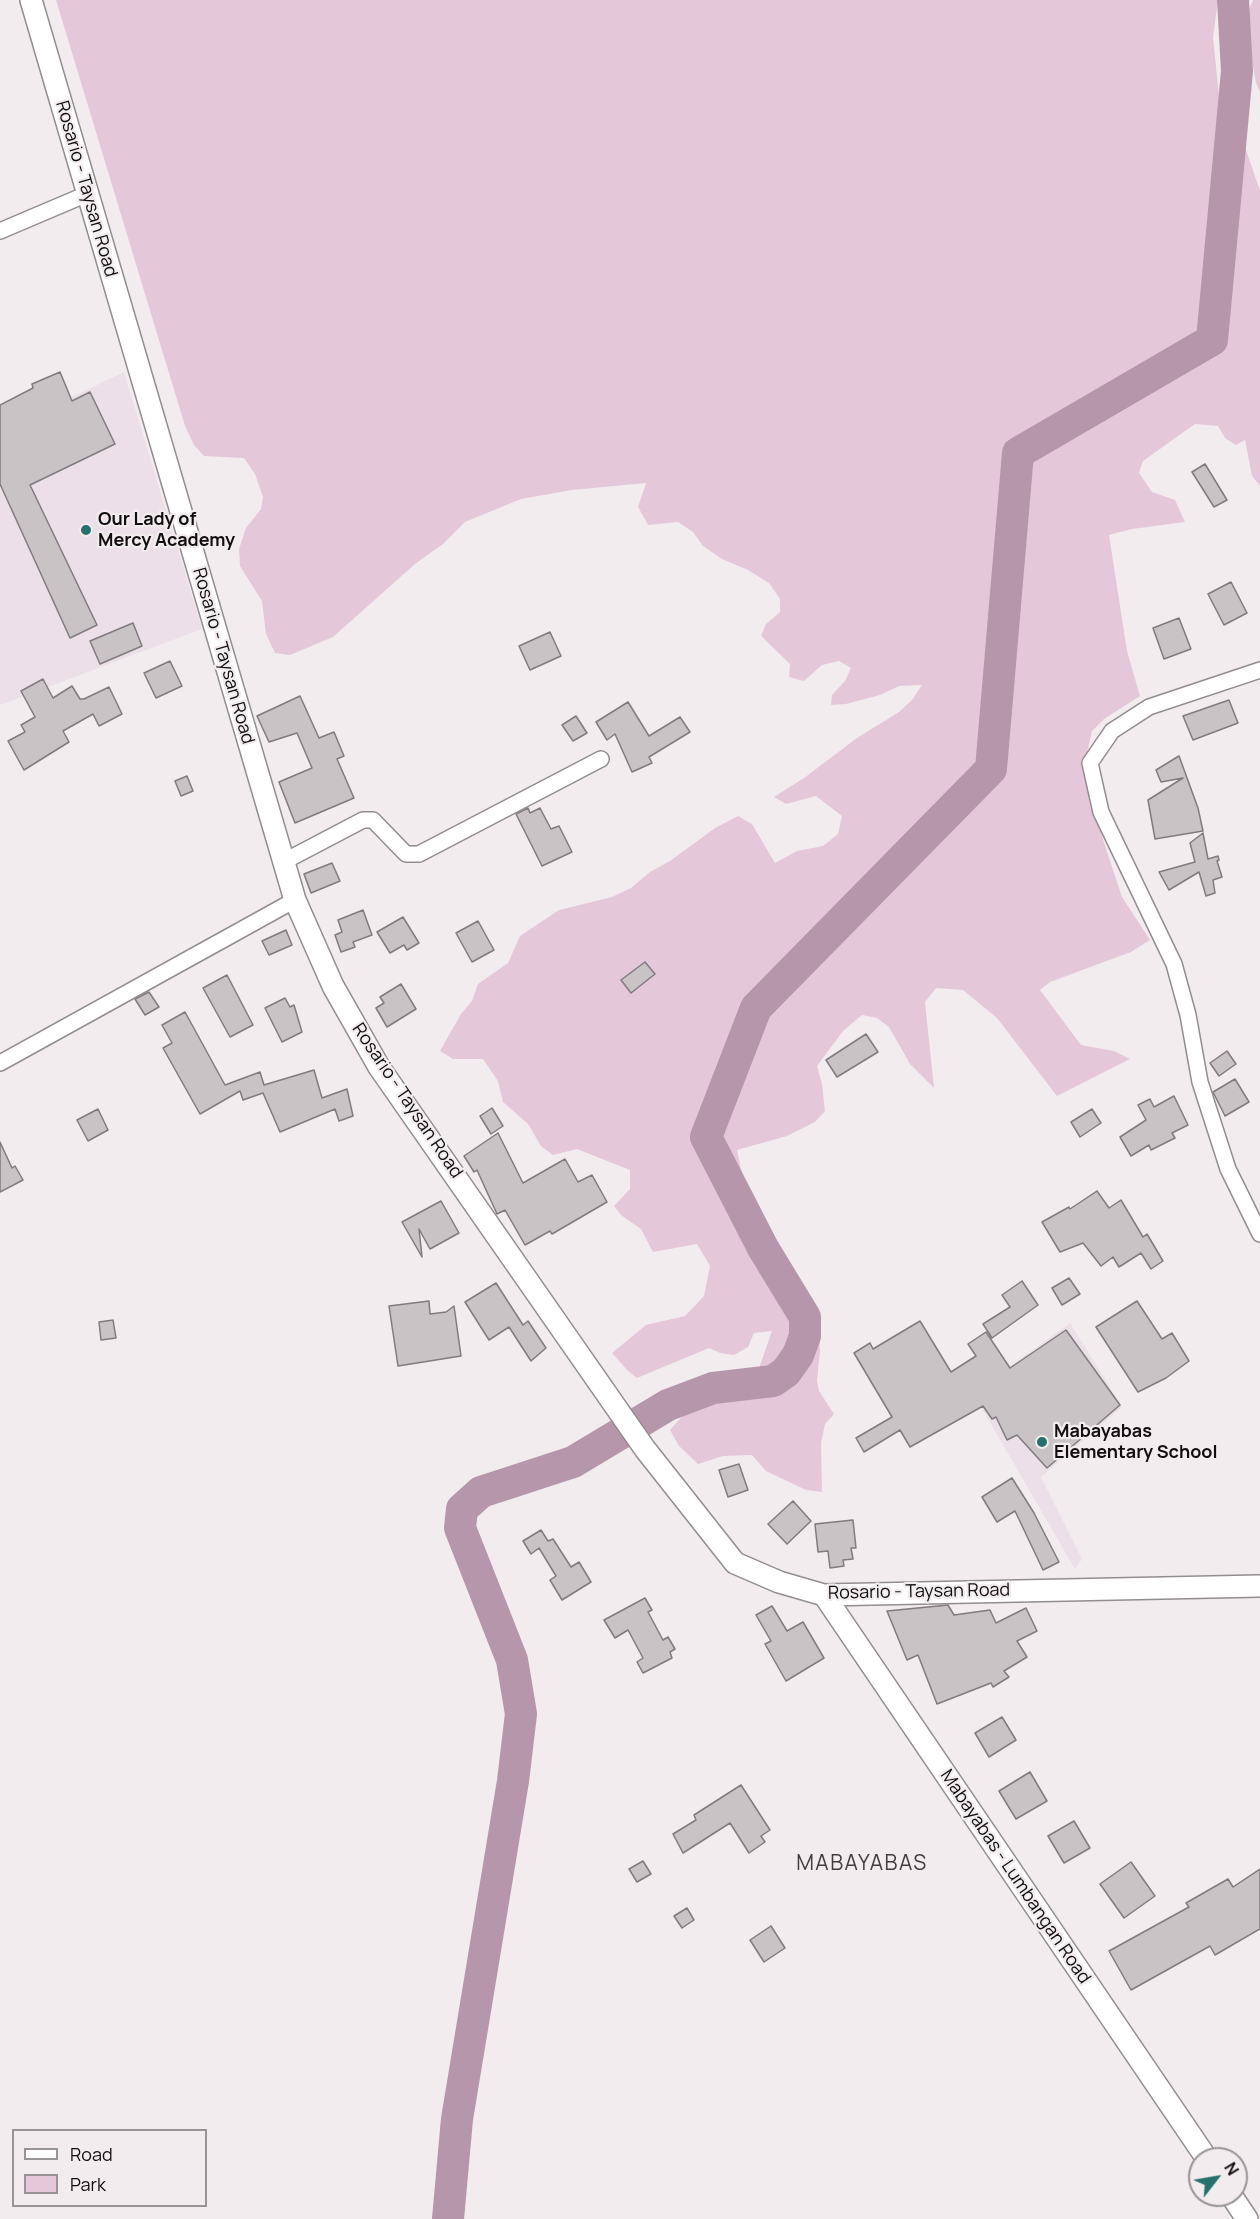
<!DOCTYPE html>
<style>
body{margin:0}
#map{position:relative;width:1260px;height:2219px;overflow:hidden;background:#f2ecef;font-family:Manrope,sans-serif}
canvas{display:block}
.legend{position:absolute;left:12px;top:2129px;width:195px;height:78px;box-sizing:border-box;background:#f2ecef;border:2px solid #989395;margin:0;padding:8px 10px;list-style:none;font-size:18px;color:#100e0f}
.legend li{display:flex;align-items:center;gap:12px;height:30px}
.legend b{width:30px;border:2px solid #989395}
.north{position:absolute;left:1188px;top:2147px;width:60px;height:60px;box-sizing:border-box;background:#f2ecef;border:2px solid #989395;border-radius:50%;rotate:59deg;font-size:16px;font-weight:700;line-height:24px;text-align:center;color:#100e0f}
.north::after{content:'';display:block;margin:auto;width:21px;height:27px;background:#26706d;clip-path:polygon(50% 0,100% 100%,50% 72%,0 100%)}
</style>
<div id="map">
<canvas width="1260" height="2219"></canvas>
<ul class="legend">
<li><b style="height:8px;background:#fff"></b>Road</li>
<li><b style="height:16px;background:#e5c7da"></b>Park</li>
</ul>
<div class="north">N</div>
</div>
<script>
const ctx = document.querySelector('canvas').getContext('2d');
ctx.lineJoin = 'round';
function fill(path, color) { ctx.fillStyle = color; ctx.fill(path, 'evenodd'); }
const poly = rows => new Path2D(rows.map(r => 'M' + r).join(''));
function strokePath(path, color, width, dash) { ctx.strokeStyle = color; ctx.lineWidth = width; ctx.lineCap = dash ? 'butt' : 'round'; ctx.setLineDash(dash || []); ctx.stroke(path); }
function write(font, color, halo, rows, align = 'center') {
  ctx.font = font + ' Manrope,sans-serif'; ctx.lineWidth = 4.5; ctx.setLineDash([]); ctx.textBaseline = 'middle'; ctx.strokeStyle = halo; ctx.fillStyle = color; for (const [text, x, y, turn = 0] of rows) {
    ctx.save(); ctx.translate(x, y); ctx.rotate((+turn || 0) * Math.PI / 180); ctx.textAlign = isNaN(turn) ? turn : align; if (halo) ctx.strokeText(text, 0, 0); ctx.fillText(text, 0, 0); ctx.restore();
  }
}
fill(poly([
 [124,372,202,629,0,705,0,431],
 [1070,1323,1122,1407,1041,1477,1082,1559,1075,1569,973,1393]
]), '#ecdfe7');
fill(poly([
 [56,0,1218,0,1213,37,1219,96,1243,141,1260,191,1260,486,1252,476,1245,440,1236,445,1225,438,1218,426,1195,424,1143,461,1139,473,1152,492,1175,500,1185,522,1132,529,1109,535,1127,651,1140,696,1104,719,1092,731,1085,761,1090,800,1122,897,1150,940,1131,952,1050,982,1040,990,1081,1045,1114,1051,1130,1059,1057,1096,997,1018,963,990,936,988,925,1002,934,1088,910,1064,889,1027,877,1018,862,1015,843,1031,817,1066,822,1084,825,1111,815,1122,787,1136,737,1150,748,1202,818,1325,820,1350,817,1381,819,1391,834,1414,825,1424,821,1443,822,1492,806,1490,766,1471,752,1455,723,1456,698,1464,679,1446,670,1430,686,1412,702,1401,728,1394,745,1384,758,1371,772,1331,754,1333,748,1347,734,1355,720,1353,709,1348,637,1378,628,1371,612,1353,646,1325,685,1316,704,1296,710,1266,697,1244,653,1252,641,1229,621,1215,614,1206,630,1189,630,1170,577,1149,553,1155,541,1146,528,1124,503,1102,498,1081,483,1059,453,1059,440,1051,461,1014,472,1001,478,984,508,963,520,936,559,910,612,897,631,888,650,872,670,861,715,828,738,816,752,824,775,863,797,851,823,846,838,834,842,816,816,796,786,804,774,797,804,778,857,738,899,712,912,700,922,685,899,686,880,695,846,704,831,705,832,695,845,681,851,668,839,661,822,665,804,681,789,677,790,664,761,636,766,624,780,612,780,599,769,583,748,570,722,559,703,546,693,532,678,522,648,525,638,507,646,483,572,490,521,499,465,522,443,544,415,564,333,637,290,655,275,653,266,634,262,601,240,566,239,549,246,528,261,509,263,497,255,474,244,458,204,456,194,445,185,426],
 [1253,0,1260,0,1260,92,1256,83,1245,20]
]), '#e5c7da');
strokePath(poly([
 [448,2219,457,2119,513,1781,521,1714,512,1660,460,1528,462,1509,481,1492,573,1462,668,1405,713,1388,773,1381,786,1372,798,1355,805,1336,805,1317,763,1248,706,1137,756,1008,991,769,1018,453,1212,340,1237,71,1233,0]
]), '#b696aa', 32);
const building = poly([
 [60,372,72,401,90,392,115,444,30,485,97,625,70,638,0,484,0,405,33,388,32,384,60,372],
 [1205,464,1227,500,1214,507,1192,472,1205,464],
 [1231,582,1247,613,1224,625,1208,594,1231,582],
 [1179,618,1191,649,1164,659,1153,628,1179,618],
 [133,623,142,646,100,664,90,641,133,623],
 [550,632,561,656,530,670,519,646,550,632],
 [170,661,182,686,156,698,144,673,170,661],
 [43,679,53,698,72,686,80,699,84,699,109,687,122,714,99,726,93,714,63,731,69,742,24,770,8,741,25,732,21,725,35,717,21,691,43,679],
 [300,696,319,738,334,732,344,756,337,759,354,798,295,823,279,782,312,768,297,733,269,742,257,716,300,696],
 [1229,700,1238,723,1193,740,1183,716,1229,700],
 [628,702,649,736,680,717,690,732,649,757,652,763,632,772,615,734,607,740,596,722,628,702],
 [576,716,587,733,573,741,562,725,576,716],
 [1179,756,1198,808,1203,831,1155,839,1148,800,1183,778,1161,782,1156,770,1179,756],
 [187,776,193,791,181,796,175,781,187,776],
 [528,808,530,813,540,808,551,829,559,826,572,852,542,866,516,814,528,808],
 [1203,833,1208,859,1218,856,1219,860,1217,861,1222,877,1213,880,1215,893,1206,896,1199,872,1169,890,1159,872,1195,862,1190,843,1203,833],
 [332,863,340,881,311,893,304,874,332,863],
 [363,910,372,935,353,942,355,947,341,952,335,935,342,932,338,920,363,910],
 [403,917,419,943,407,950,404,945,390,953,377,932,403,917],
 [478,921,494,950,472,962,456,933,478,921],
 [286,930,292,945,269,955,262,941,286,930],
 [645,962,655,974,631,993,621,980,645,962],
 [227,975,253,1025,230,1037,203,988,227,975],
 [401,984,416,1009,387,1027,376,1008,384,1003,380,997,401,984],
 [149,992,159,1007,145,1015,135,999,149,992],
 [285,998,290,1007,294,1005,302,1032,282,1042,265,1008,285,998],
 [185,1012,225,1085,260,1072,264,1085,314,1070,322,1098,347,1089,353,1116,339,1121,335,1109,280,1132,263,1093,243,1100,240,1091,200,1114,163,1048,172,1043,162,1025,185,1012],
 [866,1034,878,1052,837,1077,826,1060,866,1034],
 [1227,1051,1236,1064,1219,1076,1210,1063,1227,1051],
 [1235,1079,1249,1102,1225,1116,1213,1092,1235,1079],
 [1174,1096,1188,1125,1172,1133,1175,1138,1151,1150,1149,1145,1131,1156,1120,1137,1146,1120,1138,1105,1150,1099,1154,1107,1174,1096],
 [492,1108,503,1126,491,1134,480,1116,492,1108],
 [98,1109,108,1130,88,1141,77,1120,98,1109],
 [1092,1109,1101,1123,1080,1137,1071,1122,1092,1109],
 [498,1133,523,1183,565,1159,578,1182,592,1175,607,1202,552,1234,550,1231,525,1245,505,1210,497,1214,477,1170,474,1172,464,1156,498,1133],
 [0,1142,12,1168,15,1166,23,1180,0,1192,0,1142],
 [1097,1191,1109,1208,1121,1200,1143,1237,1147,1234,1163,1261,1151,1269,1141,1253,1119,1267,1113,1257,1101,1266,1083,1243,1060,1252,1042,1222,1069,1207,1070,1209,1097,1191],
 [441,1201,459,1233,430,1249,419,1229,422,1257,402,1222,441,1201],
 [1069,1278,1080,1294,1062,1305,1052,1288,1069,1278],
 [1022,1281,1038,1305,992,1338,983,1324,1010,1307,1002,1295,1022,1281],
 [496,1283,523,1325,528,1321,546,1348,531,1361,509,1327,489,1340,465,1302,496,1283],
 [429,1301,430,1314,446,1312,454,1306,461,1356,398,1366,389,1306,429,1301],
 [1137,1301,1162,1339,1172,1333,1189,1361,1166,1378,1138,1392,1096,1327,1137,1301],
 [113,1320,116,1338,101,1340,99,1322,113,1320],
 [920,1321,951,1372,976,1356,968,1344,986,1332,1010,1368,1066,1330,1120,1405,1047,1468,1017,1435,1007,1440,996,1417,992,1419,983,1406,910,1447,900,1430,864,1452,856,1438,892,1417,854,1353,870,1343,873,1349,920,1321],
 [739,1464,748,1490,728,1497,719,1470,739,1464],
 [1012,1478,1034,1513,1059,1562,1043,1570,1015,1511,997,1522,982,1497,1012,1478],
 [793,1501,811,1521,787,1544,768,1524,793,1501],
 [853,1520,856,1548,851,1548,853,1559,843,1560,844,1566,830,1568,828,1551,818,1552,815,1524,853,1520],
 [541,1530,548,1541,553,1539,571,1567,579,1562,591,1582,562,1600,550,1580,556,1576,539,1548,531,1554,523,1541,541,1530],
 [645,1598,652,1610,648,1612,663,1640,668,1637,675,1649,670,1652,672,1658,643,1673,637,1662,643,1658,628,1630,615,1638,604,1620,645,1598],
 [948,1605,954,1615,990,1610,996,1623,1026,1608,1037,1631,1017,1641,1027,1657,1004,1671,1009,1677,993,1687,991,1683,937,1704,918,1655,907,1660,887,1611,948,1605],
 [772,1606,787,1631,803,1622,824,1658,786,1681,765,1644,771,1641,756,1615,772,1606],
 [1002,1717,1016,1740,989,1757,975,1733,1002,1717],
 [1030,1772,1047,1801,1016,1819,999,1791,1030,1772],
 [741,1785,770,1830,761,1836,765,1842,749,1853,730,1823,683,1853,673,1834,696,1820,694,1815,741,1785],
 [1074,1821,1090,1848,1064,1863,1048,1836,1074,1821],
 [643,1861,651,1874,637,1882,629,1869,643,1861],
 [1131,1862,1155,1896,1124,1918,1100,1884,1131,1862],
 [1260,1869,1260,1929,1215,1955,1210,1946,1131,1990,1109,1951,1189,1907,1186,1903,1228,1879,1233,1887,1260,1869],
 [687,1908,694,1920,682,1928,674,1916,687,1908],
 [771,1926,785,1948,764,1962,750,1940,771,1926]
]);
fill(building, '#c9c3c6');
strokePath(building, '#807b7e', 1.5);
const minor = poly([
 [0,231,87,194],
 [1260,670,1149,707,1112,731,1090,763,1101,812,1174,964,1188,1015,1200,1082,1228,1169,1260,1234],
 [283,862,363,820,373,820,406,854,419,854,601,759],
 [0,1063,295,900]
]);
const secondary = poly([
 [31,0,295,900,333,986,379,1067,645,1449,735,1563,779,1582,824,1595,1260,1586],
 [824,1595,1207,2159],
 [1231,2195,1247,2219]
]);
strokePath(minor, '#928d90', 18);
strokePath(secondary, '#928d90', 24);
strokePath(minor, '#fff', 15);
strokePath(secondary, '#fff', 21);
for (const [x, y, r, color] of [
 [86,530,6,"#26706d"],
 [1042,1442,6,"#26706d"]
]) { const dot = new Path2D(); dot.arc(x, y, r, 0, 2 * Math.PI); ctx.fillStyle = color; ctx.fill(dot); strokePath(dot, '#f2ecef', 2); }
write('18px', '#100e0f', '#f2ecef', [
 ["Rosario - Taysan Road",86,189,74],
 ["Rosario - Taysan Road",223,656,74],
 ["Rosario - Taysan Road",407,1101,56],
 ["Rosario - Taysan Road",919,1592,-1],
 ["Mabayabas - Lumbangan Road",1015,1877,56]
]);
write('bold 18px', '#100e0f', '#f2ecef', [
 ["Our Lady of",98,520],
 ["Mercy Academy",98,541],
 ["Mabayabas",1054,1432],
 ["Elementary School",1054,1453]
], 'left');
ctx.letterSpacing = '1.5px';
write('21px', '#413d3f', '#f2ecef', [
 ["MABAYABAS",862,1864]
]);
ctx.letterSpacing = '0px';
</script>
